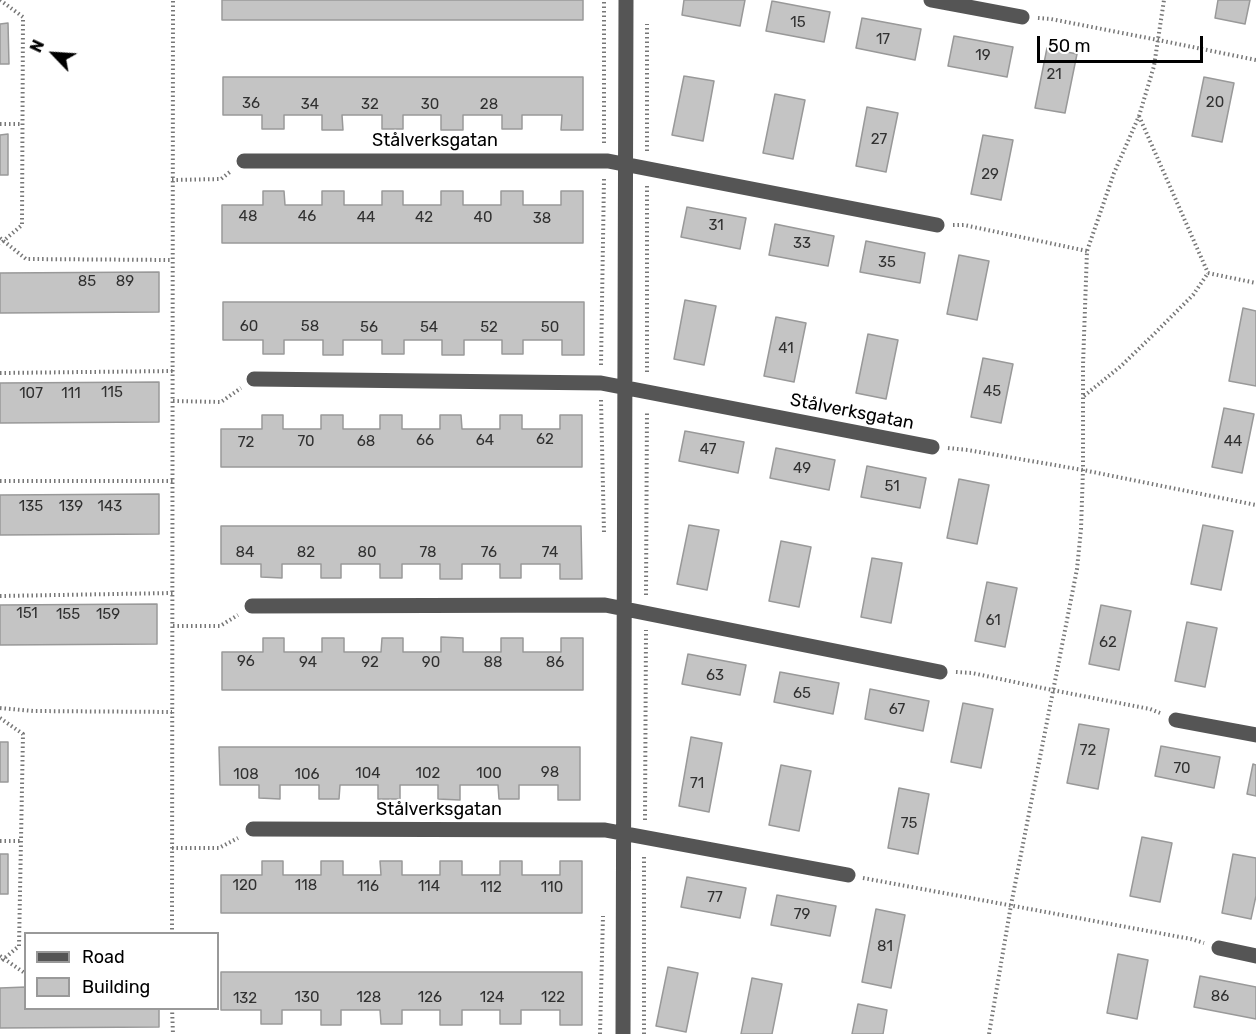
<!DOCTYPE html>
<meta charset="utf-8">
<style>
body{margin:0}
#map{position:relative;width:1256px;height:1034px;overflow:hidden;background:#fff;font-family:Rubik,sans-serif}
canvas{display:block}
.legend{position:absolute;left:24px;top:932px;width:195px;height:78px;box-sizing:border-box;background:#fff;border:2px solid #999;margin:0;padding:8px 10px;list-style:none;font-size:18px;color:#000}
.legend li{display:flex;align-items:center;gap:12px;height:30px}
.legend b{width:30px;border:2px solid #999}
.north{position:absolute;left:24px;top:24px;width:60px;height:60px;-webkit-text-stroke:4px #fff;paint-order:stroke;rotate:295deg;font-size:16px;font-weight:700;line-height:24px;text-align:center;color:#000}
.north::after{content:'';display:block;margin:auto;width:21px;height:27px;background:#000;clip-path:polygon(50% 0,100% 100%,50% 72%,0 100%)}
.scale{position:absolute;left:1037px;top:36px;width:166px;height:27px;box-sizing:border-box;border:3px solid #000;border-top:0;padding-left:8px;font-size:18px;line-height:21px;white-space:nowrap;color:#000;-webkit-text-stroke:4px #fff;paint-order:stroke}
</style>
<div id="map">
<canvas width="1256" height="1034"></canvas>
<ul class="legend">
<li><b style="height:8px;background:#555"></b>Road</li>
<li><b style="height:16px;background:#c4c4c4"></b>Building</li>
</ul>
<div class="north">N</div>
<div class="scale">50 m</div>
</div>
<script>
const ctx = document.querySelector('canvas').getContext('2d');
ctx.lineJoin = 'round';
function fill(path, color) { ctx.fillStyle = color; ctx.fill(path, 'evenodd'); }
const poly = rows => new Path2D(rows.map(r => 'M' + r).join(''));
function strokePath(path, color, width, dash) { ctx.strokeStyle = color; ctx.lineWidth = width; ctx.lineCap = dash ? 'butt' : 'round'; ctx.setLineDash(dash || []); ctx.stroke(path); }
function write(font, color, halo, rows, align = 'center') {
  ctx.font = font + ' Rubik,sans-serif'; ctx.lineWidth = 4.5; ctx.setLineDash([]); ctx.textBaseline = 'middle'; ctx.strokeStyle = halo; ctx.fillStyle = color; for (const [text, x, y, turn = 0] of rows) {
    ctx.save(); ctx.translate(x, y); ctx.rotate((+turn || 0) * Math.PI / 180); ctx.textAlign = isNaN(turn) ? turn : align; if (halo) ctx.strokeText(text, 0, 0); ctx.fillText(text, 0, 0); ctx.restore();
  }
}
const building = poly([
 [222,0,583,0,583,20,222,20,222,0],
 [684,0,745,0,740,26,682,15,684,0],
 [1218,0,1250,0,1245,24,1215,18,1218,0],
 [772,1,830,12,824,42,766,31,772,1],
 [862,18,921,29,915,60,856,48,862,18],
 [8,23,9,64,0,64,0,24,8,23],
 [954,36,1013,47,1007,77,948,66,954,36],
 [1047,48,1077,54,1065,113,1035,108,1047,48],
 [684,76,714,81,703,141,672,135,684,76],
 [223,77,583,77,583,130,561,130,562,115,522,115,522,129,502,129,502,115,463,115,463,130,441,130,441,115,403,115,403,129,382,129,382,115,342,115,343,130,322,130,322,115,284,115,284,129,262,129,262,115,223,115,223,77],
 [1204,77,1234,83,1222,142,1192,136,1204,77],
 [775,94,805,100,793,159,763,153,775,94],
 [867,107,898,113,886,172,856,166,867,107],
 [8,134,8,175,0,175,0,135,8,134],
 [983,135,1013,140,1001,200,971,194,983,135],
 [263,191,284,191,285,205,322,205,322,191,344,191,344,205,382,205,382,191,403,191,403,205,441,205,441,191,463,191,463,205,501,205,501,191,523,191,523,205,561,205,561,191,583,191,583,243,222,243,222,205,263,205,263,191],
 [687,207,746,218,740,249,681,237,687,207],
 [775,224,834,236,828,266,769,255,775,224],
 [866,241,925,253,920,283,860,272,866,241],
 [959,255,989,261,977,320,947,314,959,255],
 [159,272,159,312,0,313,0,273,159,272],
 [685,300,716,306,704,365,674,359,685,300],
 [223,302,584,302,584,355,562,355,562,340,523,340,523,354,502,354,502,340,464,340,464,355,442,355,442,340,404,340,404,354,382,354,382,340,343,340,343,355,323,355,323,340,284,340,284,354,263,354,263,340,223,340,223,302],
 [1243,308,1256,311,1256,386,1229,381,1243,308],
 [776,317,806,323,794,382,764,376,776,317],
 [868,334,898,340,886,399,856,393,868,334],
 [983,358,1013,364,1001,423,971,417,983,358],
 [159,382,159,422,0,423,0,383,159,382],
 [1224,408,1254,414,1242,473,1212,467,1224,408],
 [262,415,283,415,283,429,321,429,321,415,343,415,343,429,380,429,380,415,402,415,402,429,440,429,440,415,461,415,462,429,500,429,500,415,522,415,522,429,560,429,560,415,582,415,582,467,221,467,221,429,262,429,262,415],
 [685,431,744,442,738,473,679,461,685,431],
 [776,448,835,460,829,490,770,478,776,448],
 [867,466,926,478,920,508,861,497,867,466],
 [959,479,989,485,977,544,947,538,959,479],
 [159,494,159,534,0,535,0,495,159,494],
 [689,525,719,530,707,590,677,584,689,525],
 [1203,525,1233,531,1221,590,1191,584,1203,525],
 [221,526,581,526,582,579,560,579,560,564,521,564,521,578,500,578,500,564,462,564,462,579,440,579,440,564,402,564,402,578,380,578,380,564,341,564,341,578,321,578,321,564,282,564,282,578,261,577,261,564,221,564,221,526],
 [781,541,811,547,799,607,769,601,781,541],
 [872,558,902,563,891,623,861,617,872,558],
 [987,582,1017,588,1005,647,975,641,987,582],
 [157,604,157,644,0,645,0,605,157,604],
 [1101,605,1131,611,1119,670,1089,664,1101,605],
 [1187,622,1217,628,1205,687,1175,681,1187,622],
 [441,637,463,638,463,652,501,652,501,638,523,638,523,652,561,652,561,638,583,638,583,690,222,690,222,652,263,652,263,638,284,638,284,652,322,652,322,638,344,638,344,652,381,652,382,638,403,638,403,652,441,652,441,637],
 [688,654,746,665,740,695,682,684,688,654],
 [780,672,839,683,833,714,774,702,780,672],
 [870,689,929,701,923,731,865,719,870,689],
 [963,703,993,709,981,768,951,762,963,703],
 [1079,724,1109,729,1098,789,1067,783,1079,724],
 [691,737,722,743,709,812,679,806,691,737],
 [0,742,8,742,8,782,0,782,0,742],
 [1161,746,1220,757,1214,788,1155,776,1161,746],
 [219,747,580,747,580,800,558,800,558,785,519,785,519,799,499,799,498,785,460,785,460,800,438,799,438,785,400,785,400,799,378,799,378,785,340,785,339,799,319,799,319,785,280,785,280,799,259,798,259,785,220,785,219,747],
 [1253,764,1256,765,1256,796,1247,794,1253,764],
 [781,765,811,771,799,831,769,825,781,765],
 [899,788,929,794,918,854,888,848,899,788],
 [1142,837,1172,843,1160,902,1130,896,1142,837],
 [0,854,8,854,8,894,0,894,0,854],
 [1233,854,1256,858,1256,896,1251,919,1222,913,1233,854],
 [262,861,283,861,283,875,321,875,321,861,343,861,343,875,381,875,380,861,402,861,402,875,440,875,440,861,462,861,462,875,500,875,500,861,522,861,522,875,560,875,560,861,582,861,582,913,221,913,221,875,262,875,262,861],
 [687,877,746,888,740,918,681,907,687,877],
 [777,895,836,906,830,936,771,925,777,895],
 [876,909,905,915,891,988,862,982,876,909],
 [1118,954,1148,960,1137,1019,1107,1013,1118,954],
 [668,967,698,973,686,1032,656,1026,668,967],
 [221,972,582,972,582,1025,560,1025,560,1010,521,1010,521,1024,500,1024,500,1010,462,1010,462,1025,440,1025,440,1010,402,1010,402,1024,381,1024,380,1010,341,1010,341,1025,321,1025,321,1010,282,1010,282,1024,261,1024,261,1010,221,1010,221,972],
 [1200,976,1256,987,1256,1019,1194,1007,1200,976],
 [752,978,782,984,772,1034,741,1034,752,978],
 [26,987,26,1008,159,1008,159,1027,0,1028,0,988,26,987],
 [858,1004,887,1010,883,1034,852,1034,858,1004]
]);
fill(building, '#c4c4c4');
strokePath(building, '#999', 1.5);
strokePath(poly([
 [0,0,23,17,22,225,0,244],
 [1038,18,1051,19,1158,40,1256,60],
 [1139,116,1208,273],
 [0,124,22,124],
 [604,143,604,0],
 [647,151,647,24],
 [172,180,221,179,231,171],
 [647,186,647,373],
 [953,225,964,225,1087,251],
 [0,238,26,259,172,260],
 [1208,273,1256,283],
 [601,365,604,178],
 [0,373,173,371],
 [1084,396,1121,366,1151,337,1193,295,1208,273],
 [601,400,604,533],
 [173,401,221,402,241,388],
 [948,448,968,450,1083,470,1256,505],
 [0,481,173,481],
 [646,595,647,411],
 [0,596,173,593],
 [173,626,220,626,238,615],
 [956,672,972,673,1052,690,1150,709,1160,713],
 [0,708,33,711,172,712],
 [0,718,23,734,19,946,0,962],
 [645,820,646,630],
 [0,841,22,841],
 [172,848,219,848,238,838],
 [863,878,1191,939,1204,943],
 [172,934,173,0],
 [0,956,26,974],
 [172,1008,173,1034],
 [600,1034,603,916],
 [644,1034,644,855],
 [989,1034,1011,905,1077,569,1081,529,1083,470,1083,365,1087,251,1114,173,1139,116,1154,66,1164,0]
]), '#777', 4, [1.5, 3]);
strokePath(poly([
 [931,0,1022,17],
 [244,161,608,161,937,225],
 [254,379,601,383,932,447],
 [252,606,605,605,940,672],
 [1176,720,1256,735],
 [253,829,605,830,848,875],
 [1219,948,1256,956],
 [623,1034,626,0]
]), '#555', 15);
write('15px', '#313131', null, [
 ["15",798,23],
 ["17",883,40],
 ["19",983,56],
 ["21",1054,75],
 ["20",1215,103],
 ["36",251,104],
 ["34",310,105],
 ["32",370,105],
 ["30",430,105],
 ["28",489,105],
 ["27",879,140],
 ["29",990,175],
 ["48",248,217],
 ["46",307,217],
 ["44",366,218],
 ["42",424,218],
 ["40",483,218],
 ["38",542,219],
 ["31",716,226],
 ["33",802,244],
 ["35",887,263],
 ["85",87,282],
 ["89",125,282],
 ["60",249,327],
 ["58",310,327],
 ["56",369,328],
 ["54",429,328],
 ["52",489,328],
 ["50",550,328],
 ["41",786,349],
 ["45",992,392],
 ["115",112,393],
 ["107",31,394],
 ["111",71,394],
 ["62",545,440],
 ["66",425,441],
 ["64",485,441],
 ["70",306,442],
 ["68",366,442],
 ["44",1233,442],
 ["72",246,443],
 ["47",708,450],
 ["49",802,469],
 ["51",892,487],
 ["135",31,507],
 ["139",71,507],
 ["143",110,507],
 ["84",245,553],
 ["82",306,553],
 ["80",367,553],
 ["78",428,553],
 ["76",489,553],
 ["74",550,553],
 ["151",27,614],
 ["155",68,615],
 ["159",108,615],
 ["61",993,621],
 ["62",1108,643],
 ["96",246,662],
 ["94",308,663],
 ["92",370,663],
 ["90",431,663],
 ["88",493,663],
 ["86",555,663],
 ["63",715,676],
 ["65",802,694],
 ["67",897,710],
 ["72",1088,751],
 ["70",1182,769],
 ["98",550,773],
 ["104",368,774],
 ["102",428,774],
 ["100",489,774],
 ["108",246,775],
 ["106",307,775],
 ["71",697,784],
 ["75",909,824],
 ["120",245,886],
 ["118",306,886],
 ["116",368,887],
 ["114",429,887],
 ["112",491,888],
 ["110",552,888],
 ["77",715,898],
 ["79",802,915],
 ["81",885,947],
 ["86",1220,997],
 ["130",307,998],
 ["128",369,998],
 ["126",430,998],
 ["124",492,998],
 ["122",553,998],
 ["132",245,999]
]);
write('18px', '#000', '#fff', [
 ["Stålverksgatan",435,141],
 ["Stålverksgatan",852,412,11],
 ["Stålverksgatan",439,810]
]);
</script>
